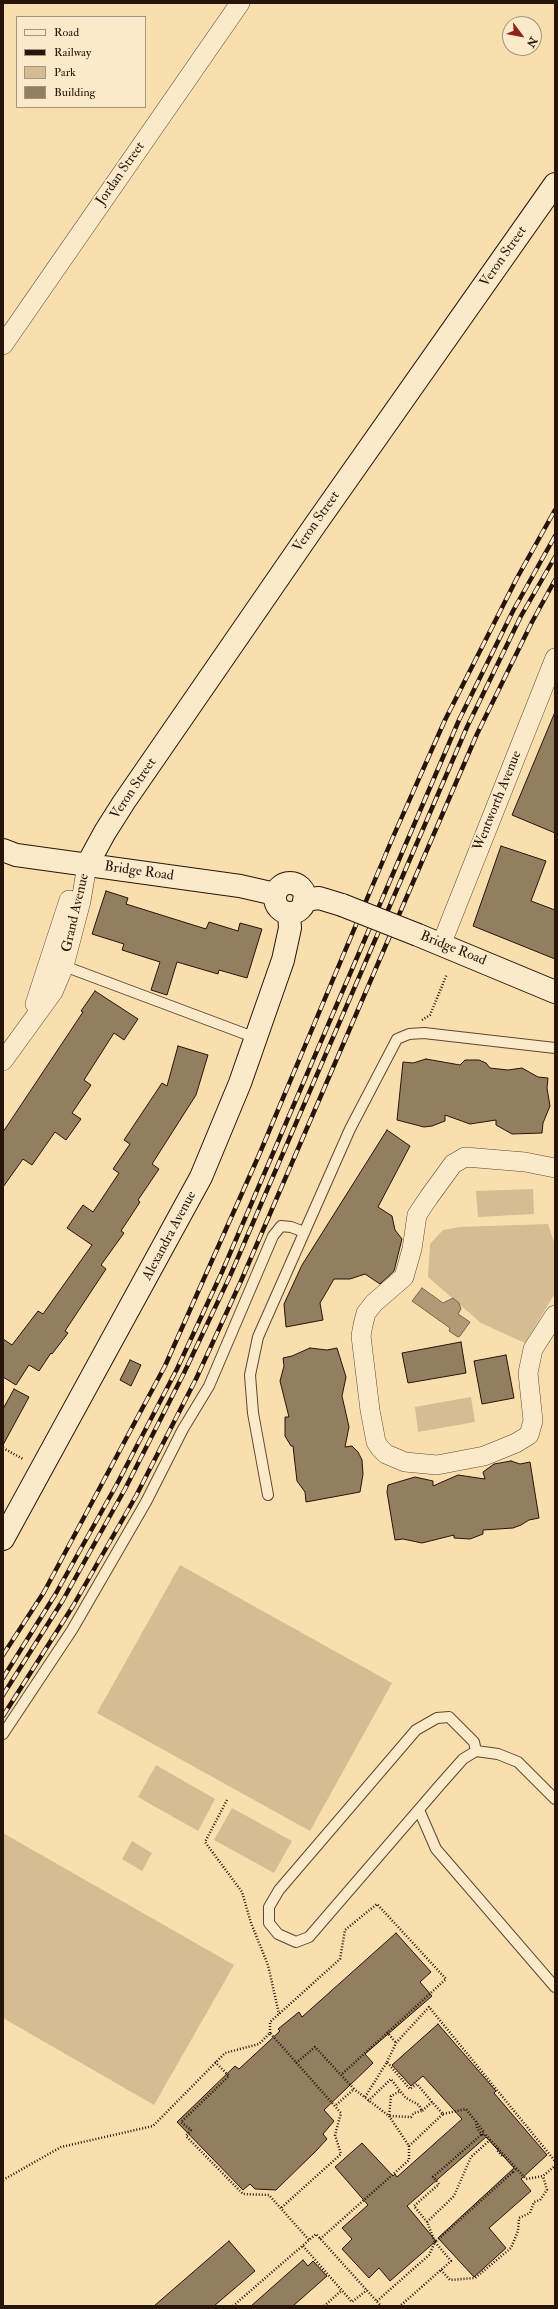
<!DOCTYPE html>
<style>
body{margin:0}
#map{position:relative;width:558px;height:2309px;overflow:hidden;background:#f9dfae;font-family:"IM FELL Double Pica",serif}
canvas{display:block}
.frame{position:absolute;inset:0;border:4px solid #27140b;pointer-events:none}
.legend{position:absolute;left:16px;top:16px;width:130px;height:92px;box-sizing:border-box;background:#fbeaca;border:1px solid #a6947e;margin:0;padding:5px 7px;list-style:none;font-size:12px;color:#27140b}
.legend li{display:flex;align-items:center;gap:8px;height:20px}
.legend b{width:20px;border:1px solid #a6947e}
.north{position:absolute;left:502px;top:16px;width:40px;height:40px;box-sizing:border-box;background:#fbeaca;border:1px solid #a6947e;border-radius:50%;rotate:122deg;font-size:11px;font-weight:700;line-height:16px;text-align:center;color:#27140b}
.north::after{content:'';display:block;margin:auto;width:14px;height:18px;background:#8f2418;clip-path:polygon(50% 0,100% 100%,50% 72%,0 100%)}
</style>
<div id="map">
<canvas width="558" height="2309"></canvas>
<div class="frame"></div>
<ul class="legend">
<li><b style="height:5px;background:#fbeaca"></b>Road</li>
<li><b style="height:5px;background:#27140b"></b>Railway</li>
<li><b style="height:11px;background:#d5bc92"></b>Park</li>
<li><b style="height:11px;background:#947e60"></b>Building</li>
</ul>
<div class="north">N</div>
</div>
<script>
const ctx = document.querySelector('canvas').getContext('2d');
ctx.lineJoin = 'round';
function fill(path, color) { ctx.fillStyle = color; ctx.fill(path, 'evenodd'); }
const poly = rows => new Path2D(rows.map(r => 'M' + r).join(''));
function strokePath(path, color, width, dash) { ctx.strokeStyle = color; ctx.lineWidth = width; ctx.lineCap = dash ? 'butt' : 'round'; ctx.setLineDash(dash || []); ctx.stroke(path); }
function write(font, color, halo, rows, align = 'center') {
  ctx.font = font + ' "IM FELL Double Pica",serif'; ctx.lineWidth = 4; ctx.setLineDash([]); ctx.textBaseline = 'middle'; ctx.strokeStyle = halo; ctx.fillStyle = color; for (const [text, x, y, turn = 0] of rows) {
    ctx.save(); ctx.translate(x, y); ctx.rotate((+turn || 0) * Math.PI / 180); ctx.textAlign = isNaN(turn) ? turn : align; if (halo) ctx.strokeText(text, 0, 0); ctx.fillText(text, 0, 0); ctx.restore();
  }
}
fill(poly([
 [533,1189,534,1214,478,1217,476,1191],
 [548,1224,555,1245,554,1295,525,1343,481,1323,428,1277,430,1244,443,1230,460,1227],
 [471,1397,475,1422,418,1432,415,1407],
 [180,1565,392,1683,310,1831,97,1713],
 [156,1765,215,1799,198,1831,138,1797],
 [232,1808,292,1841,274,1873,214,1840],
 [3,1833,234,1965,154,2105,3,2018],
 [132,1841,152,1853,142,1871,122,1859]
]), '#d5bc92');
const water = poly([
 [422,1288,443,1303,453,1298,459,1303,461,1309,458,1314,470,1322,460,1336,458,1337,449,1331,450,1328,412,1301,422,1288]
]);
fill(water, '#b29a77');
strokePath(water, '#7a644c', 1);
const building = poly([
 [555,712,555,833,512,815,555,712],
 [501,846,546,861,531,901,555,910,555,959,473,926,501,846],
 [106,891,128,898,126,904,206,929,209,922,238,931,240,923,262,929,247,978,219,970,218,974,177,962,167,995,151,990,160,962,122,950,124,944,92,934,106,891],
 [95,991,138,1019,124,1040,114,1033,84,1080,91,1085,72,1113,81,1119,66,1140,55,1132,32,1165,23,1159,3,1187,3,1132,83,1012,81,1011,95,991],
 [178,1046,208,1055,196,1095,152,1164,159,1169,138,1200,140,1202,121,1231,124,1233,101,1265,106,1269,65,1331,68,1333,52,1354,51,1353,39,1371,29,1365,16,1385,3,1377,3,1339,12,1345,38,1311,43,1314,92,1245,67,1228,83,1205,93,1212,119,1173,113,1169,130,1144,124,1140,162,1083,167,1086,178,1046],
 [426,1059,460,1065,465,1060,479,1060,486,1063,490,1068,508,1070,522,1068,538,1077,548,1078,547,1088,550,1106,543,1123,542,1133,512,1134,496,1125,496,1120,470,1124,445,1115,445,1121,432,1126,424,1127,397,1120,403,1062,413,1063,426,1059],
 [387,1130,410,1146,378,1207,392,1216,395,1230,402,1239,394,1271,380,1284,365,1274,350,1279,334,1279,320,1303,323,1320,286,1327,284,1304,302,1265,387,1130],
 [461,1342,466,1373,408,1383,402,1353,461,1342],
 [310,1348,327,1350,337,1348,346,1377,342,1396,349,1427,345,1447,352,1446,358,1452,362,1460,363,1474,360,1492,306,1502,305,1492,297,1481,293,1446,291,1446,285,1436,285,1417,289,1417,280,1381,284,1366,283,1358,292,1356,310,1348],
 [506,1355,514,1398,482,1404,474,1361,506,1355],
 [130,1360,141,1365,131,1386,120,1380,130,1360],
 [14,1389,29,1397,3,1445,3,1409,14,1389],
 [511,1461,520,1464,530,1462,539,1518,529,1520,521,1525,513,1528,483,1530,483,1534,470,1539,454,1538,454,1535,422,1543,403,1539,395,1540,387,1492,388,1485,415,1477,433,1481,433,1486,458,1475,485,1479,483,1472,494,1464,511,1461],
 [396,1933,431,1972,420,1982,432,1996,365,2054,373,2063,324,2110,334,2121,323,2134,327,2139,317,2150,276,2190,255,2189,250,2184,243,2190,177,2122,235,2066,239,2069,280,2031,278,2029,299,2012,302,2017,396,1933],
 [438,2024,496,2091,494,2093,547,2155,521,2179,531,2191,489,2228,506,2248,474,2277,438,2238,514,2168,486,2137,407,2206,436,2241,390,2281,379,2268,369,2278,342,2249,352,2239,342,2228,368,2205,335,2167,362,2143,393,2176,395,2174,397,2177,462,2119,423,2076,411,2086,392,2065,438,2024],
 [229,2241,255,2271,214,2306,154,2306,229,2241],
 [303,2260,308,2266,313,2261,327,2276,293,2306,251,2306,303,2260]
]);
fill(building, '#947e60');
strokePath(building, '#27140b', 1);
const lane = poly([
 [64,966,256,1038],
 [268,1495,253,1413,250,1375,258,1337,350,1129,397,1039,409,1034,424,1033,555,1048],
 [3,1734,72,1630,146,1502,183,1429,209,1386,273,1236,281,1226,291,1227,304,1232],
 [476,1751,474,1742,449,1717,437,1718,416,1730,279,1890,269,1907,269,1923,278,1934,296,1942,309,1937,440,1785,463,1759,476,1751,498,1754,518,1762,555,1799],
 [419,1810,436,1849,555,1987]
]);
const street = poly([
 [3,345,240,3],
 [441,945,555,658],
 [35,1004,69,900],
 [3,1061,53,992,64,966,81,901,87,865],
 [555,1168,525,1162,465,1157,453,1164,429,1197,417,1215,412,1249,404,1277,374,1303,366,1313,363,1325,361,1336,370,1410,376,1442,380,1448,386,1454,405,1462,437,1465,484,1456,516,1443,529,1435,533,1421,528,1373,533,1349,555,1315]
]);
const secondary = poly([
 [3,850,16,855,240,886,275,894],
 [87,865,105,832,124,802,315,525,555,184],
 '275 898a15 15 0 1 1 30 0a15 15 0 1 1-30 0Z',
 [304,900,319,898,342,905],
 [418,935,555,992],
 [3,1539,201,1177,240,1083,283,960,290,928,289,913]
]);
strokePath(lane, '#5c4734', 12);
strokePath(street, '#5c4734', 20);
strokePath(secondary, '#27140b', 24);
strokePath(poly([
 [422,1020,430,1015,447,974],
 [3,1448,23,1459],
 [227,1800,205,1842,242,1892,251,1923,268,1965,279,2014],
 [387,2032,396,2043],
 [270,2033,270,2022,340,1959,345,1930,377,1904,446,1979,341,2075],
 [215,2062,229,2076,181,2122,191,2130,186,2136,243,2194,269,2195,309,2240],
 [387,2062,396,2043,429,2007,555,2161],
 [296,2063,315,2047,354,2089,335,2106],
 [365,2097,387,2062,410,2089,417,2084,432,2102],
 [368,2101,391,2079,400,2091,406,2098,419,2105,422,2111,414,2113,411,2117,389,2116,391,2096,400,2091],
 [443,2114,466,2109,484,2132],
 [476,2121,477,2128,483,2136,485,2134,526,2179,543,2176,555,2166],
 [481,2135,433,2177,439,2184,414,2206,427,2222,435,2242,513,2172],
 [409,2146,443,2114,432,2102,422,2111],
 [498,2148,497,2150,502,2156,502,2154],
 [3,2180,61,2147,153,2126,225,2053,259,2044,270,2033,341,2113,335,2135,341,2154,281,2208],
 [427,2222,454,2196,471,2157,490,2140],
 [320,2239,409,2160,409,2146,389,2116,354,2089],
 [303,2246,352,2302,367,2290],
 [441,2270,450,2280,475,2278,511,2248,518,2231,519,2218,530,2213,534,2202,540,2200,547,2190,543,2176],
 [377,2301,429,2255,435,2242,451,2261,400,2306],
 [233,2306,316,2234,381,2306],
 [324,2306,342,2290]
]), '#27140b', 2.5, [1, 2]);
strokePath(lane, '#fbeaca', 10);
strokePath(street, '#fbeaca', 19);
strokePath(secondary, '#fbeaca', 22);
const rail = poly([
 [3,1655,44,1592,165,1366,259,1155,393,837,445,720,517,578,555,510],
 [3,1678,55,1595,117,1484,177,1369,222,1272,459,720,513,611,555,536],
 [3,1695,63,1600,125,1489,184,1373,230,1276,467,727,521,616,555,557],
 [3,1716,73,1606,136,1496,196,1379,241,1281,477,734,532,622,555,580]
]);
strokePath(rail, '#27140b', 4.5);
strokePath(rail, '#fbeaca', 3, [9]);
const secondaryBridge = poly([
 [342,905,418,935]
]);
strokePath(secondaryBridge, '#27140b', 24, []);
strokePath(poly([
 [481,2135,483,2132],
 [513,2172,517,2168]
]), '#27140b', 2.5, [1, 2]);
strokePath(secondaryBridge, '#fbeaca', 22);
write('14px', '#27140b', '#fbeaca', [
 ["Jordan Street",121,174,-55],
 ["Veron Street",504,257,-55],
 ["Veron Street",317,522,-55],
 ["Veron Street",134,789,-56],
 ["Wentworth Avenue",498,801,-68],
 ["Bridge Road",139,872,8],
 ["Grand Avenue",76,913,-77],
 ["Bridge Road",453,949,22],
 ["Alexandra Avenue",170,1236,-62]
]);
</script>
